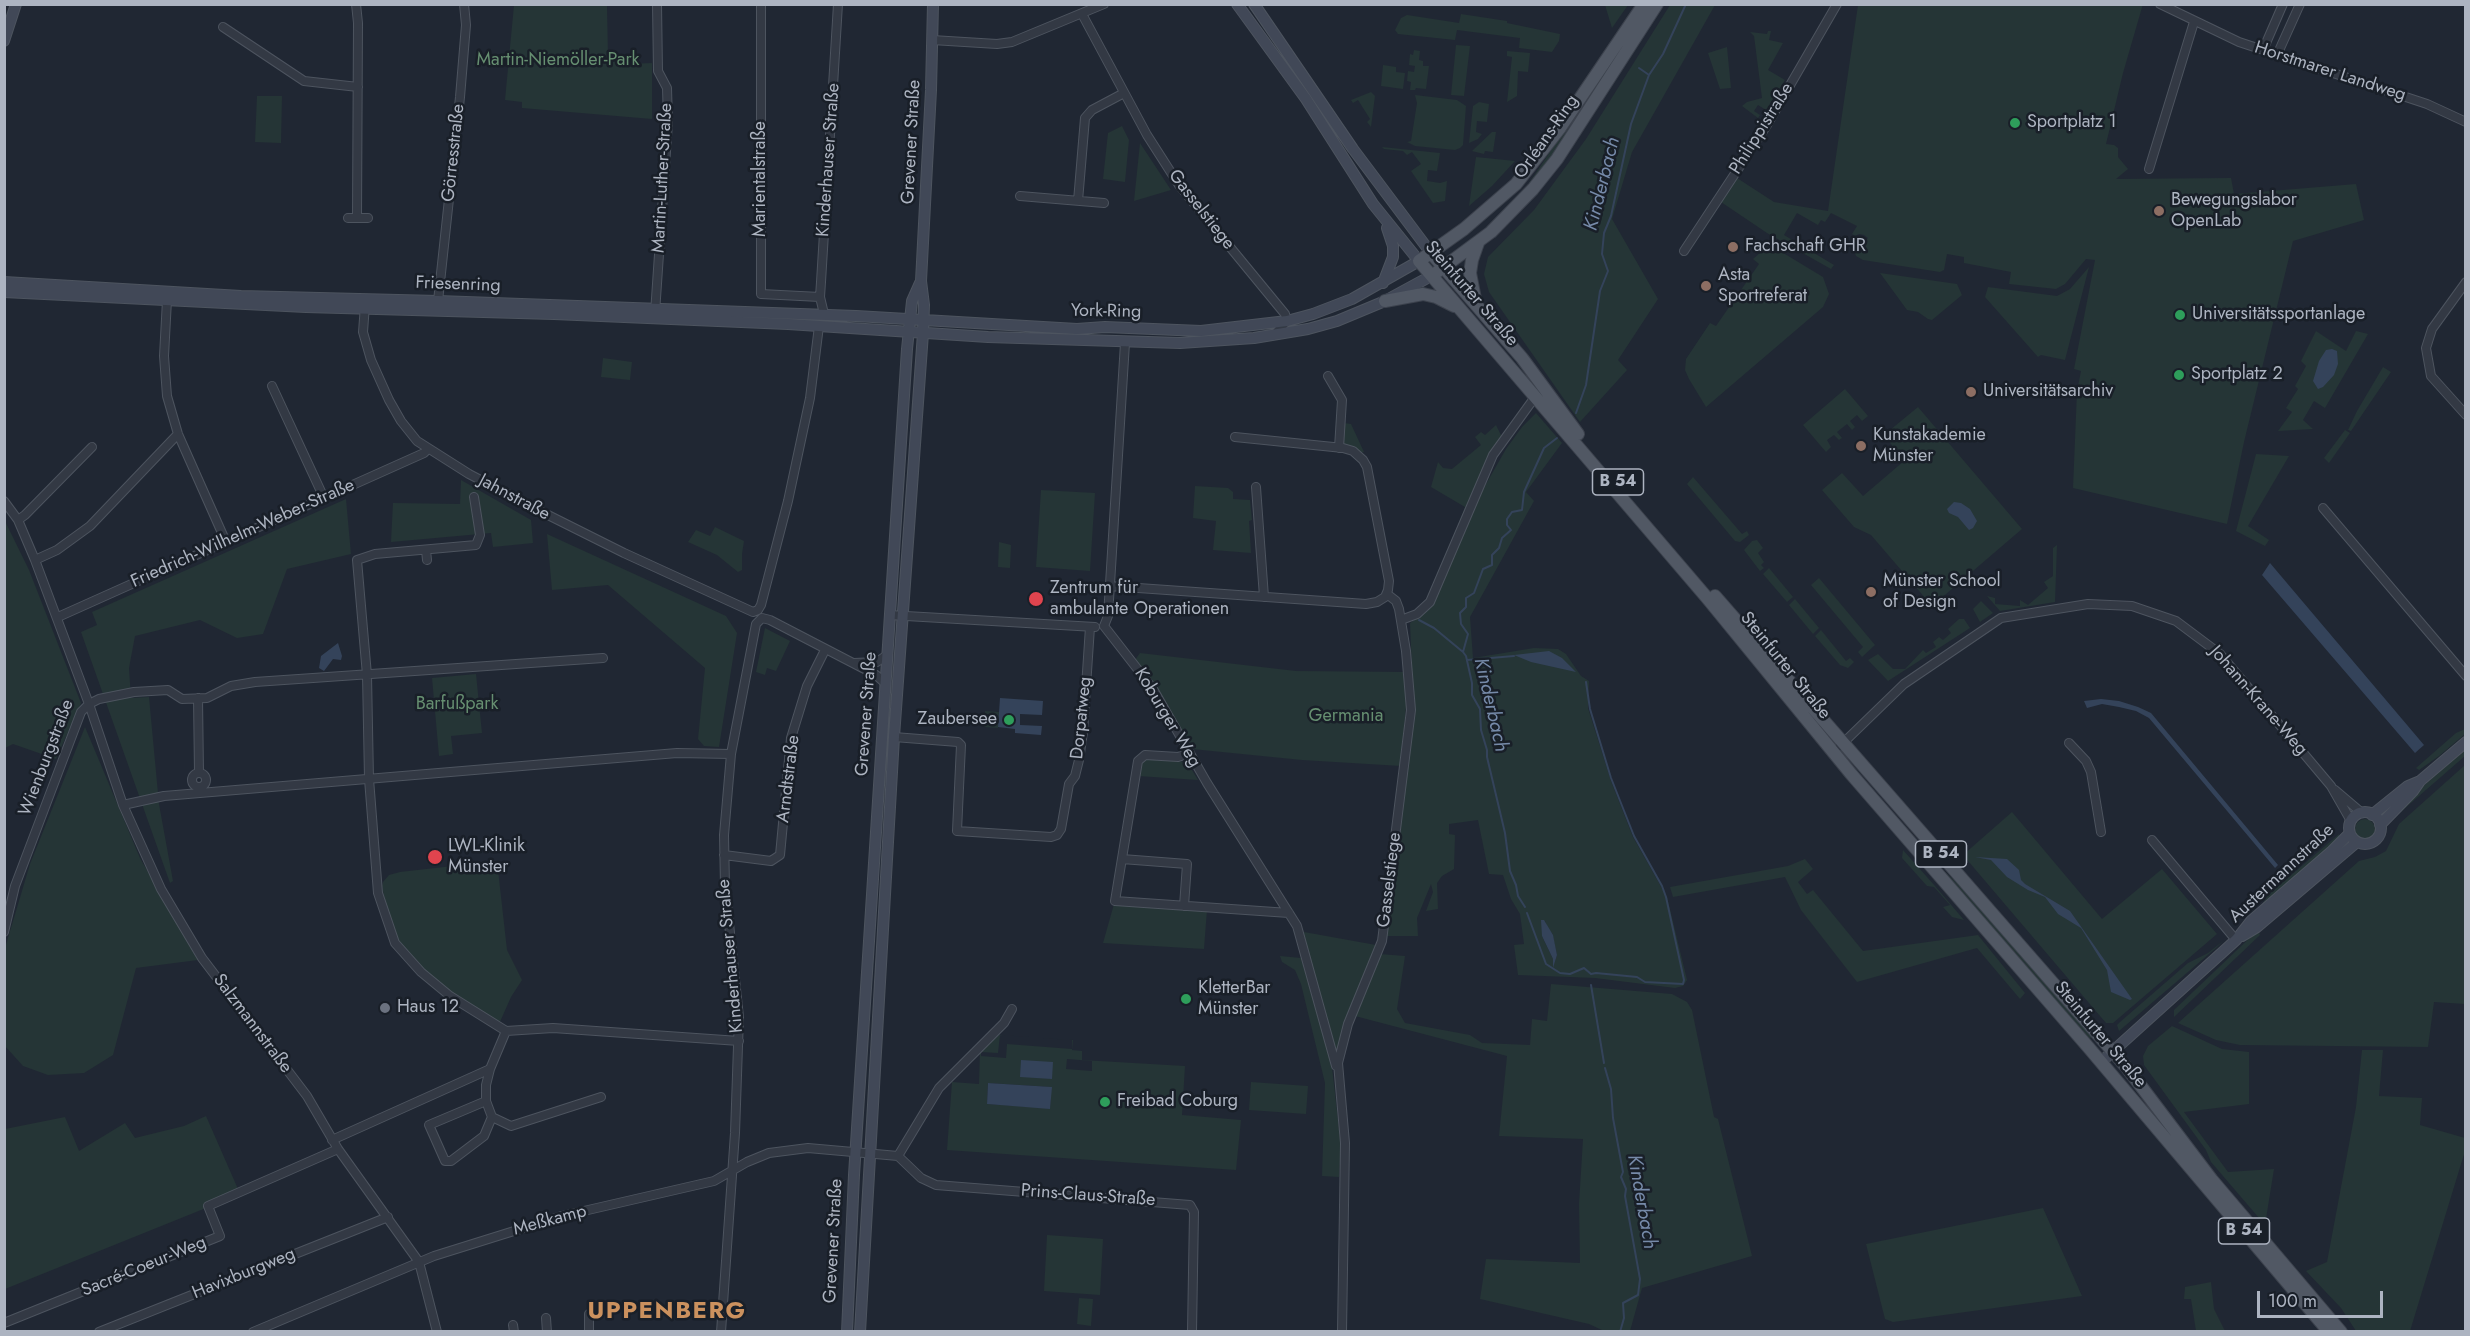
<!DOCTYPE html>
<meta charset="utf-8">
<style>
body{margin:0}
#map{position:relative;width:2470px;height:1336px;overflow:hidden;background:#202733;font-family:Jost,sans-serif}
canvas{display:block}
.frame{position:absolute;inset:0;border:6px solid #adb4c1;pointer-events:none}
.scale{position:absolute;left:2257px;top:1291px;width:126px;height:27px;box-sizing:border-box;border:3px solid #adb4c1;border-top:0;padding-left:8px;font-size:18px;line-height:21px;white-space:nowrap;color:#adb4c1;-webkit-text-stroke:4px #191f28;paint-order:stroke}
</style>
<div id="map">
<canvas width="2470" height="1336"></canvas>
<div class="frame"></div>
<div class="scale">100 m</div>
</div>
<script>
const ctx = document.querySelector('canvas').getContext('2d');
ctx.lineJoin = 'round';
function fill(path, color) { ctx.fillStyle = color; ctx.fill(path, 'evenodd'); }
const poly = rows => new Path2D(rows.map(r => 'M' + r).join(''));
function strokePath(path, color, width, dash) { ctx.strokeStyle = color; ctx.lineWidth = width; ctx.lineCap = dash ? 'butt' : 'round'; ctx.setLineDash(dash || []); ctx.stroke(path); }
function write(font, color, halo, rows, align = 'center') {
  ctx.font = font + ' Jost,sans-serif'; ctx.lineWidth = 5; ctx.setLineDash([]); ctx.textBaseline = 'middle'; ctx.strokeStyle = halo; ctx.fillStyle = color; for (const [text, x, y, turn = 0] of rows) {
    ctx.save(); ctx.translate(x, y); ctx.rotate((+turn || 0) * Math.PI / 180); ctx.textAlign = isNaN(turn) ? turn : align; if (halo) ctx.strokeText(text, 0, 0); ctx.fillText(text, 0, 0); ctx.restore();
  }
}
fill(poly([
 [2143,4,2123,73,2106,144,2114,145,2118,148,2118,157,2128,169,2116,179,2231,178,2234,194,2356,184,2364,220,2293,241,2244,442,2227,524,2073,488,2077,391,2081,371,2074,369,2095,260,2086,259,2065,284,2056,289,2009,284,2011,272,1964,263,1964,257,1947,254,1944,270,1940,272,1863,260,1856,256,1854,250,1855,242,1860,239,1865,241,1868,238,1864,235,1859,234,1855,236,1852,234,1857,226,1831,213,1825,222,1821,220,1818,225,1797,213,1784,235,1834,265,1831,269,1767,233,1721,202,1737,178,1774,202,1828,211,1858,5],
 [514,5,607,5,608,57,629,64,652,63,652,119,522,108,522,102,505,100],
 [1605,5,1628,5,1612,28],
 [1649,5,1652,5,1544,169,1523,192],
 [1670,5,1715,5,1632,152,1612,219,1658,299,1618,360,1627,370,1580,422,1489,292,1484,274,1488,257,1534,210,1586,139],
 [1461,14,1507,21,1507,23,1560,34,1559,41,1552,52,1519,48,1520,38,1457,30,1455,40,1398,34,1395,30,1401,18,1407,15,1459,23],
 [1768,31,1771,31,1769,40,1783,43,1768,70,1785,80,1766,110,1758,105,1754,111,1760,115,1758,118,1742,106,1747,102,1762,98,1754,36,1750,32,1767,34],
 [1456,45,1470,46,1464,96,1451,95],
 [1727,47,1731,88,1720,89,1708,53],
 [1414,50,1420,51,1419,60,1423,61,1423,66,1429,66,1426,89,1416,88,1415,90,1410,90,1411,82,1407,81,1408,71,1414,72,1415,66,1409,65,1410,54,1413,55],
 [1507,51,1530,53,1528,72,1518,71,1517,96,1507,102,1512,57,1507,56],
 [1383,65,1396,67,1396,72,1405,73,1403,89,1381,86],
 [1371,92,1375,96,1371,127,1367,122,1370,119,1358,100,1353,103,1351,100],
 [1415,95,1457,100,1466,106,1463,145,1460,148,1455,150,1415,146,1407,142,1411,141,1417,103],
 [257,96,282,96,281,143,255,142],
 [1479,102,1489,104,1487,122,1477,121,1476,132,1482,134,1478,139,1469,143,1473,106],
 [1122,126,1129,140,1125,182,1103,179,1108,133],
 [1492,132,1496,132,1493,152,1485,151,1484,154,1472,151],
 [1140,143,1171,190,1134,201],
 [1382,147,1440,153,1437,171,1428,170,1427,181,1440,183,1447,181,1445,201,1433,203,1411,171,1421,164,1412,152,1407,155,1403,151,1384,149],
 [1476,157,1515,161,1492,186,1469,206],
 [1771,250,1780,251,1823,277,1829,294,1823,307,1706,407,1689,379,1685,370,1686,359,1710,323,1716,326,1759,264,1753,259,1761,252],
 [2089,267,2065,360,2041,355,2038,357,1985,297,1988,287,2057,296,2070,289],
 [1880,273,1957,284,1962,295,1932,320,1928,319,1918,312,1907,310],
 [2316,331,2346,351,2356,331,2368,334,2325,408,2314,401,2303,420,2313,429,2278,431,2292,412,2286,408,2298,389,2295,386,2306,366,2301,361],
 [603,358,632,362,630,380,601,377],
 [2383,367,2391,372,2351,431,2348,430,2357,411],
 [1845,389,1868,416,1862,421,1857,415,1850,421,1855,427,1852,430,1847,424,1837,432,1842,438,1839,440,1834,435,1827,440,1831,447,1826,452,1803,425],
 [1918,407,2022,529,1932,606,1871,535,1854,527,1822,490,1842,473,1863,496,1904,461,1884,435],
 [1536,413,1562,443,1526,492,1534,501,1470,617,1473,658,1534,648,1558,649,1566,654,1581,676,1589,681,1588,708,1611,781,1633,837,1667,897,1687,980,1683,986,1675,988,1595,978,1518,975,1514,945,1524,944,1520,914,1511,899,1503,875,1489,874,1478,820,1449,824,1449,834,1455,835,1454,869,1442,876,1437,883,1438,909,1426,911,1433,892,1431,884,1417,918,1418,936,1386,936,1414,716,1410,623,1426,612,1433,603,1478,498,1506,449,1522,427],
 [1545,921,1548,930,1552,933,1557,955,1553,967,1553,959,1542,936],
 [1344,423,1351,424,1364,452,1360,453,1342,446],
 [1496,425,1503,439,1462,525,1457,528,1465,507,1431,487,1438,462,1443,468,1452,469,1481,445,1475,437,1481,432,1485,435],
 [2345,430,2350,433,2329,463,2324,458],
 [2256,454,2289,456,2248,526,2269,540,2265,546,2236,531],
 [1693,477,1742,534,1747,531,1749,535,1740,542,1735,541,1687,484],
 [461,480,531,520,533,543,493,547,491,533,391,542,393,503,460,504],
 [1195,486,1228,488,1233,492,1233,499,1250,500,1252,520,1249,521,1251,553,1213,550,1216,521,1193,518],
 [1041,490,1095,493,1090,571,1036,567],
 [346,499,351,554,287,569,263,634,237,638,200,620,135,636,129,668,131,698,149,697,159,804,173,881,170,883,81,632,97,625,92,612],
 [4,519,29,570,81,703,56,759,13,744,5,748],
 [715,527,744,541,742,554,742,570,738,572,717,555,688,542,696,530,710,536],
 [547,534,726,616,737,633,719,747,704,746,698,739,705,668,608,585,552,590],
 [1757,540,1763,548,1758,553,1764,562,1761,565,1764,568,1760,571,1744,550,1752,541],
 [999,542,1011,545,1010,568,998,567],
 [2057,545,2055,602,2000,611,1987,596,1995,598,1995,604,2020,606,2020,600,2028,605,2048,588,2044,582,2053,576,2053,548],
 [1769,568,1793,597,1787,602,1763,574],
 [1819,578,1875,645,1862,657,1858,652,1863,647,1811,585],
 [1795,599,1819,628,1813,634,1789,605],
 [1981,601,1993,613,1980,622,1973,609],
 [1959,619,1964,619,1970,628,1888,681,1868,660,1878,654,1893,669,1905,669,1923,650,1926,653,1936,647,1933,642,1939,637,1943,640,1951,633,1948,629],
 [765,628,790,641,776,671,767,668,765,675,756,672],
 [1821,630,1846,661,1850,658,1854,662,1848,668,1840,665,1815,636],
 [1140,653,1296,671,1405,672,1406,706,1401,766,1302,760,1192,749,1149,677,1135,660],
 [476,674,482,733,451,736,453,754,439,756,432,678],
 [985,711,999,712,998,728,984,727],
 [85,727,140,858,198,960,136,968,113,1055,84,1073,48,1075,23,1066,5,1046,5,948,30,864],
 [2465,729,2465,734,2439,756,2419,770,2416,768,2456,733],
 [2465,750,2465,756,2396,816,2400,806],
 [1148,759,1187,762,1198,780,1138,776,1141,764],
 [2465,765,2465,1004,2434,1002,2428,1047,2240,1045,2216,1040,2178,1023,2359,861,2375,857,2386,851,2399,824],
 [2012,812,2102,919,2162,869,2217,934,2113,1023,2106,1023,1963,855],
 '2355 829a10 10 0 1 1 20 0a10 10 0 1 1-20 0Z',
 [2339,834,2340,838,2261,906,2268,895],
 [1903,850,1935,886,1964,920,1952,917,1943,907,1950,905,1934,887,1927,886,1902,858],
 [1805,859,1813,869,1798,882,1807,894,1813,890,1863,951,1978,935,2025,993,2020,999,1977,948,1857,982,1801,910,1785,877,1673,897,1670,887,1788,866],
 [497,861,507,950,522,980,511,997,499,1024,451,994,423,971,397,942,386,907,382,886,383,882,389,875,400,872],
 [1937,864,1966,892,2092,1036,2090,1039],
 [1114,904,1207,910,1204,949,1103,943],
 [2258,930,2260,935,2174,1017,2174,1010],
 [1304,932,1376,945,1377,947,1335,1057,1302,935],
 [2223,941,2216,948,2119,1031,2117,1025,2120,1022,2188,963,2208,953],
 [1380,954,1405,956,1397,1009,1405,1023,1470,1035,1482,1043,1530,1045,1532,1019,1547,1021,1551,984,1672,994,1687,1002,1692,1010,1714,1117,1718,1119,1752,1256,1642,1288,1630,1331,1604,1331,1589,1324,1480,1299,1486,1259,1580,1263,1579,1204,1583,1139,1499,1136,1507,1056,1355,1016],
 [1280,956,1301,958,1332,1067,1341,1147,1339,1177,1322,1176,1325,1083,1301,984,1295,970,1282,962],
 [2172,1026,2222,1049,2249,1052,2249,1104,2184,1112,2228,1172,2274,1169,2265,1225,2211,1162,2206,1150,2144,1065,2143,1056,2148,1046],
 [999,1035,1073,1040,1072,1050,1082,1051,1082,1060,1185,1066,1182,1115,1241,1120,1236,1170,947,1150,952,1082,979,1084,980,1050],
 [1000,1035,1072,1040,1072,1049,1007,1044,1006,1058,981,1056,981,1052,998,1053],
 [1067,1059,1092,1061,1092,1071,1066,1069],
 [988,1083,1051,1087,1050,1108,987,1104],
 [2362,1050,2383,1050,2379,1096,2422,1098,2420,1125,2465,1138,2465,1151,2410,1331,2356,1331,2341,1308,2306,1271,2327,1262,2356,1107],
 [1251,1082,1308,1086,1306,1114,1249,1110],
 [206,1116,238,1189,204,1203,206,1208,5,1289,5,1129,65,1117,79,1151,125,1123,135,1138,184,1126],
 [2043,1208,2082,1296,1893,1322,1885,1319,1866,1244],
 [1047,1235,1103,1239,1100,1295,1044,1291],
 [2211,1282,2214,1309,2225,1331,2196,1331,2191,1299,2184,1299,2185,1287],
 [1079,1298,1093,1299,1091,1326,1077,1324]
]), '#253536');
fill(poly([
 [2332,349,2337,351,2338,364,2334,375,2323,387,2318,389,2313,381,2319,361,2326,350],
 [1954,502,1961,503,1970,509,1977,521,1973,528,1969,530,1958,517,1949,513,1947,509],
 [2270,563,2424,745,2415,753,2262,575],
 [338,643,342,656,341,660,333,659,324,671,319,668,321,656],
 [1549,651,1562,658,1576,672,1531,662,1514,655],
 [1000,698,1043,701,1042,715,1020,714,1020,725,1042,726,1041,735,1015,733,1015,729,998,727],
 [2101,699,2119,701,2138,707,2151,713,2278,865,2275,868,2149,718,2136,711,2119,707,2102,704,2087,708,2084,701],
 [1975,857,2007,859,2019,870,2021,880,2025,884,2070,911,2132,999,2130,1000,2111,992,2107,970,2081,928,2058,914,2045,897,2028,890,2007,877,1991,860],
 [1541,920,1544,920,1553,935,1557,955,1553,968,1553,959,1542,936],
 [1021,1060,1053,1062,1052,1079,1020,1077],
 [988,1083,1052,1087,1050,1109,987,1104]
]), '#34435a');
strokePath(poly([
 [1613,4,1613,5],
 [1639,68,1649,75],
 [1576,413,1586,385,1600,291,1608,271,1602,254,1604,233,1611,216,1631,124,1649,75,1663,54,1686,4],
 [1419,620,1434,628,1463,652],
 [1467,660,1514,656],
 [1525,907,1518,896,1516,885,1510,871,1505,833,1487,757,1487,750,1481,730,1480,709,1472,695,1472,683,1466,656,1463,652,1468,634,1461,624,1460,613,1466,607,1466,598,1474,593,1483,569,1492,565,1492,555,1499,548,1502,538,1511,530,1507,525,1507,519,1512,512,1522,510,1524,492,1544,448,1557,438],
 [1527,913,1546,964,1560,973,1570,974,1584,968,1591,974,1596,973,1637,977,1645,982,1683,984,1684,980,1666,897,1662,886,1634,836,1611,778,1590,709,1586,682],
 [1591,985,1604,1063],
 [1605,1068,1611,1089,1613,1118,1623,1172,1621,1177,1626,1189,1625,1196,1640,1279,1638,1295,1623,1303,1624,1318,1620,1332]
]), '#34435a', 2);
const street = poly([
 [356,4,358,23,357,218,368,218],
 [761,4,761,294,820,297],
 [2160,4,2239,42,2427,104,2466,122],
 [1082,14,1147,135,1179,185,1285,314,1287,321,1274,335],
 [223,27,304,81,358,87],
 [932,40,997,44,1012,42,1104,4],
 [2263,50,2283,4],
 [2277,55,2300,4],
 [2149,169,2194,22],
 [1020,196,1104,203],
 [1078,201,1085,118,1092,110,1124,93],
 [348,218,357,218],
 [1684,251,1767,125,1837,4],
 [2466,282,2432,329,2426,348,2431,376,2466,415],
 [167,300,164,356,167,396,178,434,226,542],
 [438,301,460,97,466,25,464,4],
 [365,305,363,332,371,360,389,400,401,421,417,441,469,474,542,512,624,553,753,612,758,610,761,605,788,501,810,398,819,326],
 [655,313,668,122,667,88,658,71,657,4],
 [824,314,820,297,821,282,838,4],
 [1328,376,1342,400,1339,448],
 [272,386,324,498],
 [1256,487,1264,597],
 [474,497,480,535,476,545,375,554,357,560,367,675,369,779,378,893,395,943,421,972,450,996,506,1031,553,1028,739,1041],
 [4,501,18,520,35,560,89,704,123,805,161,889,202,958,307,1096,338,1149,419,1262,437,1332],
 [2323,508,2466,676],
 [18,520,25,515,92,447],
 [426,550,427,560],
 [35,560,57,550,90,526,178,434],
 [1110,586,1366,604,1377,602,1385,597,1388,590,1389,581,1367,467,1363,460,1353,451,1343,448,1235,437],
 [889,615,1095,627],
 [58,617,424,453,428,449],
 [1401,620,1417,614,1430,602,1493,455,1535,397],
 [1104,626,1153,689,1207,783,1297,926,1336,1066],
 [1104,626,1108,616,1125,343],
 [854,663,877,662,887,655],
 [198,698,199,773],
 [894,737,958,742,961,745,957,831,1051,837,1057,835,1061,829,1069,784,1075,776,1079,760,1083,732,1090,627],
 [2069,743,2086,761,2091,772,2101,832],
 [1840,746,1904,684,2001,618,2088,604,2132,606,2176,621,2220,654,2331,786,2351,821],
 [1190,753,1178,757,1145,755,1138,761,1115,901,1289,913],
 '192 780a7 7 0 1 1 14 0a7 7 0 1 1-14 0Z',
 [2335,790,2362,813],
 [123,805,164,796,677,753,731,754],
 [2152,840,2236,940],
 [724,855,771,861,780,855,791,738,807,686,825,650],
 [1122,859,1187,864,1184,906],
 [4,932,15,886,81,712,89,704,99,699,134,692,168,690,182,699,207,698,231,686,255,682,603,658],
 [486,1101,492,1117,484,1136,451,1161,445,1161,429,1125,486,1101,486,1085,490,1069,506,1031],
 [492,1117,511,1126,601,1097],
 [332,1140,490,1069],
 [898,1156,939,1088,1004,1023,1012,1009],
 [546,1318,547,1332],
 [4,1323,220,1236,208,1206,338,1149],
 [513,1325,514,1332],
 [99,1332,388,1217],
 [253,1332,434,1256,562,1216,714,1181,747,1162,769,1153,808,1148,898,1156,921,1178,936,1185,1190,1205,1194,1212,1192,1332],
 [589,1332,589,1314],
 [721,1332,735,1133,739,1017,725,886,724,835,731,754,756,624,762,618,770,620,876,675,885,683],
 [1342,1332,1345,1143,1338,1063,1348,1024,1382,941,1411,710,1406,651,1399,609,1396,601,1387,594]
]);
const secondary = poly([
 [1254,4,1353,149,1431,253],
 [4,41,16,4],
 [4,282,241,296,438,301,856,316,1077,329,1105,327,1201,331,1287,321,1313,314,1352,299,1419,261,1373,204,1306,99,1237,4],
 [1383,283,1393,257,1393,246,1387,228],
 [4,292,306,307,554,314,788,324,988,337,1180,343,1254,338,1308,329,1337,321,1385,301,1431,276],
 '2349 828a16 16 0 1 1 32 0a16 16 0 1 1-32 0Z',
 [2372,815,2408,786,2420,781],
 [2380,825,2413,791,2420,781,2466,742],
 [2242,936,2257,927,2357,842],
 [2101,1062,2236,940,2251,921,2332,851,2350,833],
 [847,1332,854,1175,907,349,912,301,920,283],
 [860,1332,894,737,923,333,924,305,921,281,931,90,933,4]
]);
const primary = poly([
 [1644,4,1560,128,1516,184,1464,229,1419,261,1708,599,1852,775,2089,1048,2329,1332],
 [1431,253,1522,358,1578,434],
 [1437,272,1491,232,1533,189,1557,159,1657,4],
 [1385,301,1423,294,1436,297,1454,306],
 [1476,304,1470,273,1472,260,1478,243],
 [1715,596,2128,1069,2212,1180,2341,1332]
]);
strokePath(street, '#4d545f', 10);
strokePath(secondary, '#4d545f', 12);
strokePath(primary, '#3c424d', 14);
strokePath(street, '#333944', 8);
strokePath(secondary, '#414857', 10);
strokePath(primary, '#515864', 12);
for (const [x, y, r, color] of [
 [2015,123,6,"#2e9e5b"],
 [2159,211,6,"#8d6e63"],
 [1733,247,6,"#8d6e63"],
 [1706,286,6,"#8d6e63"],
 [2180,315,6,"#2e9e5b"],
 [2179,375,6,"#2e9e5b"],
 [1971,392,6,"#8d6e63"],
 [1861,446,6,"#8d6e63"],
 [1871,592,6,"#8d6e63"],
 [1036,599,8,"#e0444e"],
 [1009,720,6,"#2e9e5b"],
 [435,857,8,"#e0444e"],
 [1186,999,6,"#2e9e5b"],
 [385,1008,6,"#6b7280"],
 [1105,1102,6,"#2e9e5b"]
]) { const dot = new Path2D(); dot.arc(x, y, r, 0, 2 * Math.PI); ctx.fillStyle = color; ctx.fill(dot); strokePath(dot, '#191f28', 2); }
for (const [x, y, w] of [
 [1618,482,51],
 [1941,854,51],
 [2244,1231,51]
]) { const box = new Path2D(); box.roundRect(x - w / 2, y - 13, w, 26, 4.5); ctx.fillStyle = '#191f28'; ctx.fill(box); strokePath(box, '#adb4c1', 1.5); }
write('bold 16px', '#adb4c1', null, [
 ["B 54",1618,482],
 ["B 54",1941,854],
 ["B 54",2244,1231]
]);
write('18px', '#668f71', '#191f28', [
 ["Martin-Niemöller-Park",558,61],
 ["Barfußpark",457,705],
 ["Germania",1346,717]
]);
write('18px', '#adb4c1', '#191f28', [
 ["Horstmarer Landweg",2330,72,18],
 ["Philippistraße",1762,129,-58],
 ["Orléans-Ring",1547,137,-55],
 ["Grevener Straße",912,142,-87],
 ["Görresstraße",454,153,-84],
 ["Kinderhauser Straße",829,160,-86],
 ["Martin-Luther-Straße",663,178,-87],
 ["Marientalstraße",761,179,-90],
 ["Gasselstiege",1201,210,52],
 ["Friesenring",458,285,2],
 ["Steinfurter Straße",1471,294,49],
 ["York-Ring",1106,312,1],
 ["Jahnstraße",514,498,28],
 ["Friedrich-Wilhelm-Weber-Straße",243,534,-24],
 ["Steinfurter Straße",1785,666,51],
 ["Johann-Krane-Weg",2258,701,49],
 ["Grevener Straße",867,714,-86],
 ["Dorpatweg",1082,718,-84],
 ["Koburger Weg",1167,718,59],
 ["Wienburgstraße",47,758,-69],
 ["Arndtstraße",789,779,-83],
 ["Austermannstraße",2282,874,-43],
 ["Gasselstiege",1390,880,-83],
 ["Kinderhauser Straße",731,956,-95],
 ["Salzmannstraße",252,1024,53],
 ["Steinfurter Straße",2100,1035,50],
 ["Prins-Claus-Straße",1088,1196,4],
 ["Meßkamp",550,1221,-15],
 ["Grevener Straße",834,1241,-87],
 ["Sacré-Coeur-Weg",144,1267,-22],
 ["Havixburgweg",244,1274,-22]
]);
write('18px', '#adb4c1', '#191f28', [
 ["Sportplatz 1",2027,123],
 ["Bewegungslabor",2171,201],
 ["OpenLab",2171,222],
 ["Fachschaft GHR",1745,247],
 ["Asta",1718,276],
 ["Sportreferat",1718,297],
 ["Universitätssportanlage",2192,315],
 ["Sportplatz 2",2191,375],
 ["Universitätsarchiv",1983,392],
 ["Kunstakademie",1873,436],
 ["Münster",1873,457],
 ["Münster School",1883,582],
 ["of Design",1883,603],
 ["Zentrum für",1050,589],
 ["ambulante Operationen",1050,610],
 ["Zaubersee",997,720,"right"],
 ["LWL-Klinik",448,847],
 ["Münster",448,868],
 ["KletterBar",1198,989],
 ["Münster",1198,1010],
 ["Haus 12",397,1008],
 ["Freibad Coburg",1117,1102]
], 'left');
write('italic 20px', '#768aa9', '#191f28', [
 ["Kinderbach",1603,184,-76],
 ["Kinderbach",1490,705,77],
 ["Kinderbach",1641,1202,80]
]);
ctx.letterSpacing = '1.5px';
write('bold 24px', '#cb915e', '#191f28', [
 ["UPPENBERG",667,1312]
]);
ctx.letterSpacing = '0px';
</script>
